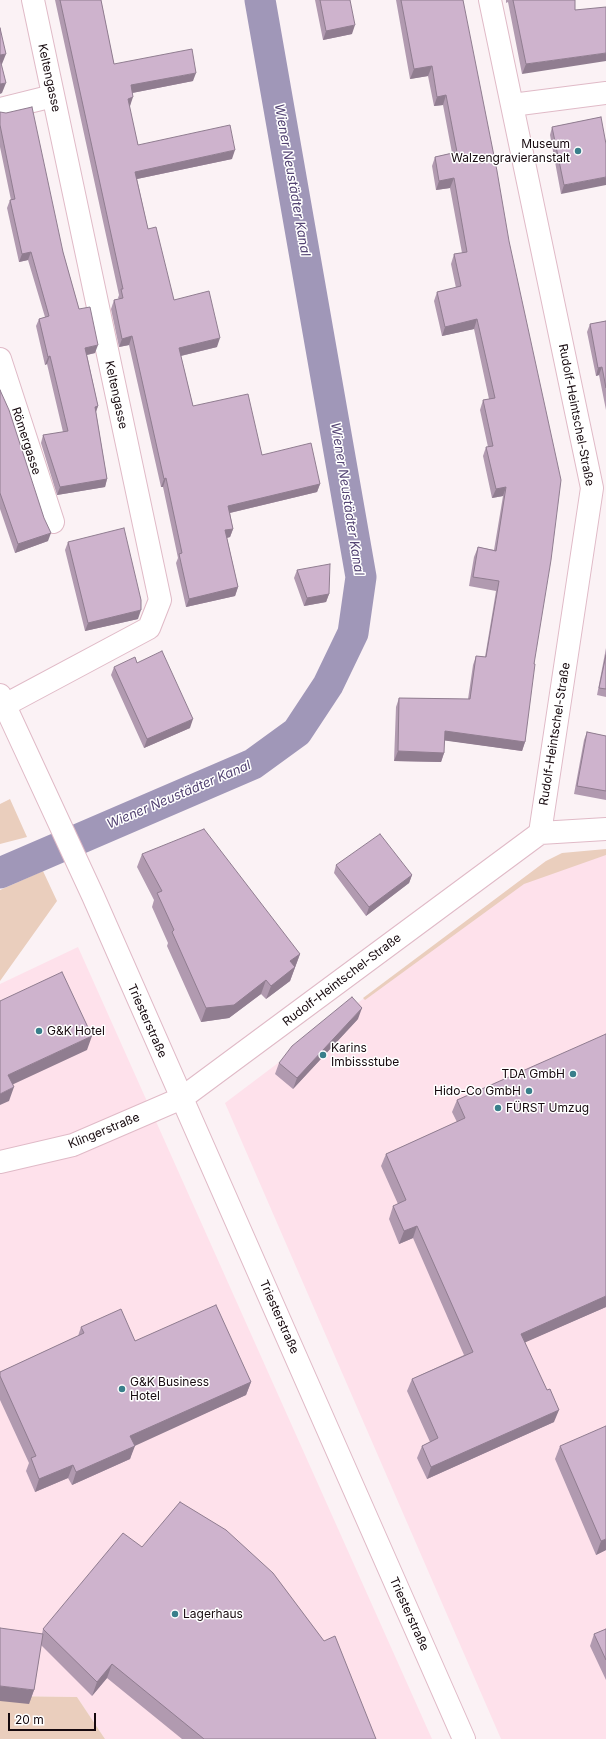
<!DOCTYPE html>
<meta charset="utf-8">
<style>
body{margin:0}
#map{position:relative;width:606px;height:1739px;overflow:hidden;background:#fbf2f5;font-family:Inter,sans-serif}
canvas{display:block}
.scale{position:absolute;left:8px;top:1713px;width:88px;height:18px;box-sizing:border-box;border:2px solid #16090e;border-top:0;padding-left:5px;font-size:12px;line-height:14px;white-space:nowrap;color:#16090e;-webkit-text-stroke:3px #fff;paint-order:stroke}
</style>
<div id="map">
<canvas width="606" height="1739"></canvas>
<div class="scale">20 m</div>
</div>
<script>
const ctx = document.querySelector('canvas').getContext('2d');
ctx.lineJoin = 'round';
function fill(path, color) { ctx.fillStyle = color; ctx.fill(path, 'evenodd'); }
const poly = rows => new Path2D(rows.map(r => 'M' + r).join(''));
function strokePath(path, color, width, dash) { ctx.strokeStyle = color; ctx.lineWidth = width; ctx.lineCap = dash ? 'butt' : 'round'; ctx.setLineDash(dash || []); ctx.stroke(path); }
function write(font, color, halo, rows, align = 'center') {
  ctx.font = font + ' Inter,sans-serif'; ctx.lineWidth = 3; ctx.setLineDash([]); ctx.textBaseline = 'middle'; ctx.strokeStyle = halo; ctx.fillStyle = color; for (const [text, x, y, turn = 0] of rows) {
    ctx.save(); ctx.translate(x, y); ctx.rotate((+turn || 0) * Math.PI / 180); ctx.textAlign = isNaN(turn) ? turn : align; if (halo) ctx.strokeText(text, 0, 0); ctx.fillText(text, 0, 0); ctx.restore();
  }
}
fill(poly([
 [606,853,606,1739,501,1739,225,1103,546,861],
 [78,947,432,1739,105,1739,77,1697,0,1696,0,984]
]), '#fee1eb');
fill(poly([
 [10,799,27,837,0,844,0,804],
 [606,849,606,855,524,884,365,1000,363,998,546,861,562,853],
 [43,871,57,901,0,981,0,890],
 [0,1696,77,1697,105,1739,0,1739]
]), '#eacebd');
strokePath(poly([
 [0,873,253,764,297,732,328,685,353,633,361,577,260,0]
]), '#a097b8', 31);
const minor = poly([
 [490,0,592,488,540,833],
 [512,105,606,93],
 [0,109,53,96],
 [0,359,53,522],
 [5,705,149,628,160,600,33,0],
 [0,1162,73,1145,182,1098,540,833,606,829]
]);
const primary = poly([
 [0,695,93,896,464,1739]
]);
strokePath(minor, '#e0bac7', 24);
strokePath(primary, '#e0bac7', 24);
strokePath(minor, '#fff', 22);
strokePath(primary, '#fff', 22);
fill(poly([
 [55,0,101,0,114,64,193,81,132,93,130,106,129,106,138,145,232,159,137,179,148,229,174,300,217,347,181,356,193,406,262,455,320,484,317,492,230,513,233,529,230,537,227,538,238,587,235,596,186,607,176,563,178,558,163,487,161,487,129,345,119,347,111,309,114,300,119,299,118,298,119,295],
 [315,0,350,0,352,34,323,40],
 [396,0,463,0,534,664,525,742,522,751,444,740,444,753,441,762,394,761,396,707,399,698,468,699,473,665,476,656,485,657,496,591,469,586,474,557,478,547,494,550,503,496,492,498,483,456,486,447,488,447,480,410,483,400,489,399,474,329,442,336,434,301,437,292,456,288,451,264,454,254,462,253,450,188,436,190,432,166,435,157,452,153,443,105,434,106,428,76,410,79],
 [506,0,575,0,522,74,508,2,506,3],
 [0,112,63,252,79,309,95,353,87,355,98,406,96,412,107,479,105,487,57,495,41,443,43,435,63,432,47,364,45,365,36,326,39,319,45,317,28,260,19,262,7,208,10,200,11,200,0,147],
 [601,117,561,194,550,135,552,127],
 [606,321,606,410,599,375,596,376,587,332,590,324],
 [0,390,48,541,15,553,0,509],
 [68,542,138,619,85,631,65,550],
 [297,570,329,594,326,602,304,606,294,578],
 [606,648,606,697,597,695],
 [114,667,190,728,144,748,111,675],
 [587,732,606,736,606,800,574,794,584,740],
 [142,854,300,954,290,981,266,999,261,994,229,1018,201,1022,167,946,168,943,152,907,154,900,137,867],
 [336,865,412,875,409,883,366,916,334,873],
 [358,1019,293,1089,275,1074,279,1063],
 [457,1100,606,1307,525,1342,554,1422,427,1479,417,1458,422,1446,430,1442,407,1391,412,1379,464,1355,413,1238,399,1244,389,1219,393,1206,398,1204,381,1166,386,1154,457,1122,452,1112],
 [81,1327,135,1341,251,1382,246,1395,134,1445,130,1459,72,1485,68,1478,35,1492,26,1471,29,1463,0,1400,0,1372,78,1336],
 [560,1446,606,1550,596,1555,555,1459],
 [43,1629,376,1739,182,1739,107,1678,92,1696,41,1645,34,1690,29,1704,42,1634],
 [606,1629,606,1680,590,1646,594,1634]
]), '#b19ab0');
fill(poly([
 [355,25,352,34,323,40,326,31],
 [606,53,606,61,522,74,526,64],
 [6,54,2,64,0,64,0,55],
 [432,66,428,76,410,79,414,69],
 [196,73,193,81,127,94,131,85],
 [6,83,2,93,0,94,0,84],
 [446,95,443,105,434,106,437,97],
 [133,97,130,106,125,107,128,99],
 [235,150,232,159,132,180,135,172],
 [606,177,606,185,561,194,564,185],
 [454,178,450,188,436,190,439,181],
 [31,252,28,260,19,262,22,254],
 [477,319,474,329,442,336,445,327],
 [132,336,129,345,119,347,122,339],
 [220,338,217,347,176,357,179,348],
 [98,345,95,353,82,356,85,348],
 [50,356,47,364,45,365,48,357],
 [602,367,599,375,596,376,598,368],
 [98,406,95,414,95,407],
 [166,478,163,487,161,487,164,479],
 [107,479,105,487,57,495,60,487],
 [320,484,317,492,225,514,228,506],
 [506,487,503,496,492,498,496,489],
 [233,529,230,537,222,539,225,530],
 [51,533,48,541,15,553,18,544],
 [238,587,235,596,186,607,189,599],
 [329,594,326,602,304,606,307,598],
 [141,610,138,619,85,631,88,623],
 [193,719,190,728,144,748,147,739],
 [445,731,525,742,522,751,441,740],
 [398,751,444,753,441,762,394,761],
 [412,875,409,883,366,916,369,907],
 [300,954,290,981,266,999,271,986,290,961],
 [266,980,261,994,229,1018,201,1022,206,1008],
 [362,1008,358,1019,293,1089,297,1078],
 [92,1036,87,1050,3,1089,8,1075],
 [14,1087,9,1101,0,1105,0,1094],
 [417,1226,413,1238,399,1244,404,1231],
 [606,1296,606,1307,517,1346,521,1334],
 [251,1382,246,1395,126,1450,130,1436],
 [559,1410,554,1422,427,1479,431,1467],
 [135,1446,130,1459,72,1485,76,1472],
 [73,1465,68,1478,35,1492,39,1479],
 [606,1539,606,1550,596,1555,601,1541],
 [112,1664,107,1678,92,1696,97,1682],
 [0,1686,34,1690,29,1704,0,1701]
]), '#907d90');
const building = poly([
 [60,0,101,0,114,64,192,49,196,73,131,85,133,97,128,99,138,145,230,125,235,150,135,172,148,229,156,227,174,300,209,291,220,338,179,348,193,406,248,394,262,455,311,443,320,484,228,506,233,529,225,530,238,587,189,599,179,554,182,553,166,478,164,479,132,336,122,339,114,300,123,298,121,289,123,289,60,0],
 [320,0,350,0,355,25,326,31,320,0],
 [401,0,463,0,497,171,509,241,561,480,551,560,534,664,535,664,525,742,445,731,444,753,398,751,399,698,470,699,476,656,486,657,499,581,473,577,478,547,496,551,506,487,496,489,486,447,493,446,483,400,495,398,477,319,445,327,437,292,461,286,454,254,467,252,454,178,439,181,435,157,457,152,446,95,437,97,432,66,414,69,401,0],
 [513,0,575,0,575,10,606,7,606,53,526,64,513,0],
 [0,28,6,54,0,55,0,28],
 [0,59,6,83,0,84,0,59],
 [32,107,63,252,79,309,90,307,98,345,85,348,98,406,95,407,107,479,60,487,43,435,68,431,50,356,48,357,39,319,49,316,31,252,22,254,10,200,15,199,0,125,0,112,6,113,32,107],
 [601,117,606,144,606,177,564,185,552,127,601,117],
 [606,321,606,388,602,367,598,368,590,324,606,321],
 [0,390,9,410,44,518,51,533,18,544,0,493,0,390],
 [124,528,141,600,141,610,88,623,68,542,124,528],
 [330,564,329,594,307,598,297,570,330,564],
 [162,651,193,719,147,739,114,667,135,657,137,663,162,651],
 [606,655,606,689,599,688,606,655],
 [587,732,606,736,606,791,577,786,587,732],
 [204,829,300,954,290,961,295,967,271,986,266,980,234,1005,206,1008,172,932,174,930,157,893,162,891,142,854,204,829],
 [380,834,412,875,369,907,336,865,380,834],
 [62,972,92,1036,8,1075,14,1087,0,1094,0,1001,62,972],
 [352,997,362,1008,297,1078,279,1063,292,1046,352,997],
 [606,1034,606,1296,521,1334,547,1390,550,1389,559,1410,431,1467,422,1446,438,1438,412,1379,473,1352,417,1226,404,1231,393,1206,406,1200,386,1154,465,1118,457,1100,606,1034],
 [216,1305,251,1382,130,1436,135,1446,76,1472,73,1465,39,1479,31,1458,36,1456,0,1376,0,1372,84,1333,81,1327,121,1309,135,1341,216,1305],
 [606,1426,606,1539,601,1541,560,1446,606,1426],
 [180,1502,226,1530,273,1573,324,1641,335,1636,376,1739,204,1739,112,1664,97,1682,43,1629,123,1533,142,1547,180,1502],
 [0,1628,43,1634,34,1690,0,1686,0,1628],
 [606,1629,606,1660,594,1634,606,1629]
]);
fill(building, '#ceb3cd');
strokePath(building, '#907d90', 1);
for (const [x, y, r, color] of [
 [578,151,4,"#397f8b"],
 [39,1031,4,"#397f8b"],
 [323,1055,4,"#397f8b"],
 [573,1074,4,"#397f8b"],
 [529,1091,4,"#397f8b"],
 [498,1108,4,"#397f8b"],
 [122,1389,4,"#397f8b"],
 [175,1614,4,"#397f8b"]
]) { const dot = new Path2D(); dot.arc(x, y, r, 0, 2 * Math.PI); ctx.fillStyle = color; ctx.fill(dot); strokePath(dot, '#fff', 1.5); }
write('12px', '#16090e', '#fff', [
 ["Keltengasse",49,78,78],
 ["Keltengasse",116,395,78],
 ["Rudolf-Heintschel-Straße",576,415,79],
 ["Römergasse",26,441,72],
 ["Rudolf-Heintschel-Straße",555,734,-81],
 ["Rudolf-Heintschel-Straße",342,980,-37],
 ["Triesterstraße",147,1021,66],
 ["Klingerstraße",104,1131,-22],
 ["Triesterstraße",279,1317,66],
 ["Triesterstraße",409,1614,66]
]);
write('12px', '#16090e', '#fff', [
 ["Museum",570,144,"right"],
 ["Walzengravieranstalt",570,158,"right"],
 ["G&K Hotel",47,1031],
 ["Karins",331,1048],
 ["Imbissstube",331,1062],
 ["TDA GmbH",565,1074,"right"],
 ["Hido-Co GmbH",521,1091,"right"],
 ["FÜRST Umzug",506,1108],
 ["G&K Business",130,1382],
 ["Hotel",130,1396],
 ["Lagerhaus",183,1614]
], 'left');
write('italic 13px', '#534373', '#fff', [
 ["Wiener Neustädter Kanal",292,180,80],
 ["Wiener Neustädter Kanal",347,499,81],
 ["Wiener Neustädter Kanal",179,795,-23]
]);
</script>
